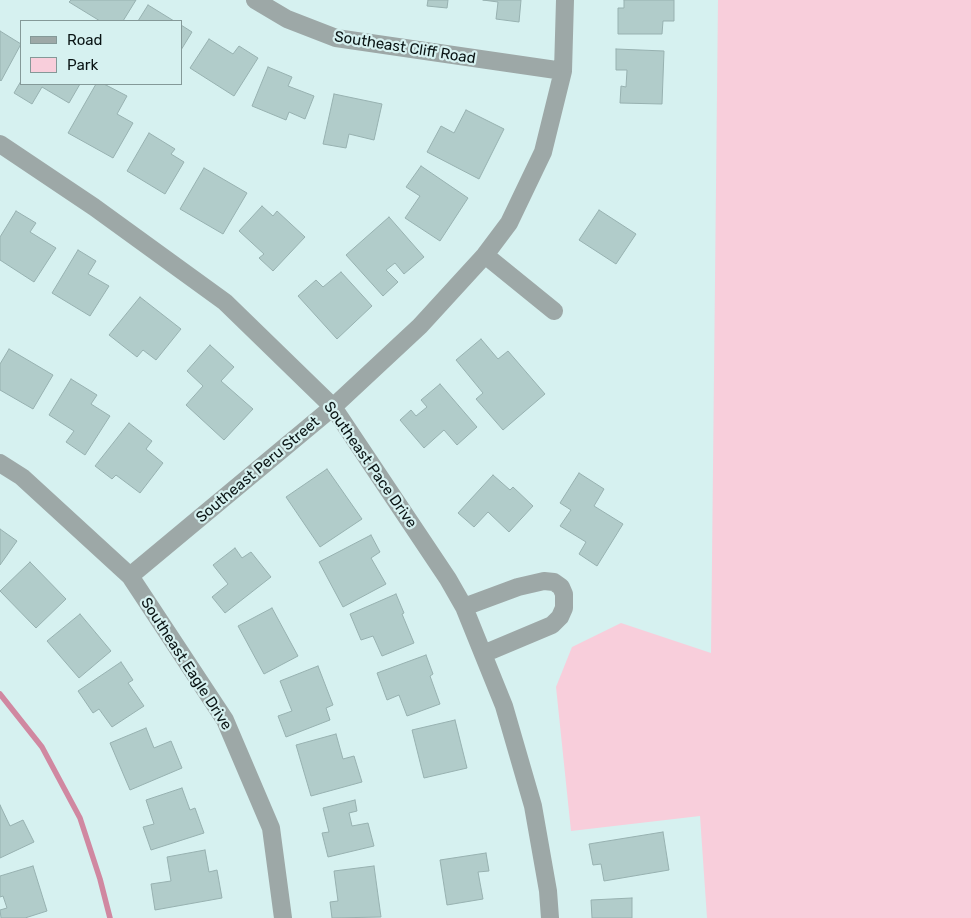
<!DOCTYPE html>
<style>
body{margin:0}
#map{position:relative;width:971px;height:918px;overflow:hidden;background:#d6f1f0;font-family:Rubik,sans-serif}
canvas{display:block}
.legend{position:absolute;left:20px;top:20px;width:162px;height:65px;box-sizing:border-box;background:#d6f1f0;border:1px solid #849998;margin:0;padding:6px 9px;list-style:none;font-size:15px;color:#0a1414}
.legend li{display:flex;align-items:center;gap:10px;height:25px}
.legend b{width:25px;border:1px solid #849998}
</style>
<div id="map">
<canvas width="971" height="918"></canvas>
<ul class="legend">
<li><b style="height:6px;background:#9da8a7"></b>Road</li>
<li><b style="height:14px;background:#f8cedb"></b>Park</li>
</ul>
</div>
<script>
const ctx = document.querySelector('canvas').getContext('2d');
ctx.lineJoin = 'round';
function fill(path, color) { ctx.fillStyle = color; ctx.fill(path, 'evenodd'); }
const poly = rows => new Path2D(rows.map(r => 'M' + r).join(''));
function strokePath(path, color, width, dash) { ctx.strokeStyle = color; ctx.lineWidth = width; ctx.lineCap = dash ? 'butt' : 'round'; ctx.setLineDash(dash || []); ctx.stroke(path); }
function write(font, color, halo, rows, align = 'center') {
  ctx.font = font + ' Rubik,sans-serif'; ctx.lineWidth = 4.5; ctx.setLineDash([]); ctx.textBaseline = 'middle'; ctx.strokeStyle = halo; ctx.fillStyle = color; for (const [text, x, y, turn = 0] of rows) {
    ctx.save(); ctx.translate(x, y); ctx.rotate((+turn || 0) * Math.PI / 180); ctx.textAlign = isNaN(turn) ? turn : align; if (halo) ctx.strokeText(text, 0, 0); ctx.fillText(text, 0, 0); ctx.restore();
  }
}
fill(poly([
 [718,0,971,0,971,918,707,918,700,816,571,831,556,687,572,647,621,623,711,653]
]), '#f8cedb');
strokePath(poly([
 [0,694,42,747,80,818,100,879,110,918]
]), '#d088a1', 5.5);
const building = poly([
 [71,0,136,0,123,21,100,21,69,2,71,0],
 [428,0,448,0,447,8,427,6,428,0],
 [483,0,521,0,519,22,496,19,498,2,483,0],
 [624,0,674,0,674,21,663,21,662,34,618,34,618,8,624,8,624,0],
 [148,5,174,21,138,21,148,5],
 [181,25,192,32,181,50,181,25],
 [0,31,21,44,1,81,0,80,0,31],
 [209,39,233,54,239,46,258,58,234,96,190,68,209,39],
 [616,49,664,51,662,104,620,103,621,86,626,87,627,70,616,70,616,49],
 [268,67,292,77,288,86,314,96,305,119,289,112,286,120,252,106,268,67],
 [21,81,21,84,80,84,69,103,42,87,32,104,14,93,21,81],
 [96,84,104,84,127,96,117,114,133,123,113,158,68,133,96,84],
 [334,94,382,104,374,140,349,134,346,148,323,144,334,94],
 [466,110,504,129,479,179,427,152,441,126,454,133,466,110],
 [149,133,175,149,171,154,184,162,165,194,127,171,149,133],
 [421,166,468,198,440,241,405,218,420,196,406,187,421,166],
 [204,168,247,193,223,234,180,209,204,168],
 [262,206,273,216,277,211,305,237,273,271,259,258,264,254,239,231,262,206],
 [599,210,636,234,616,264,579,240,599,210],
 [16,211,36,223,30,232,56,248,34,282,0,260,0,237,16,211],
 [389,217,424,257,404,274,395,263,386,270,398,282,383,296,346,255,389,217],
 [78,250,96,261,88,274,109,286,90,316,52,293,78,250],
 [341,272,372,306,337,339,298,296,316,280,323,287,341,272],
 [140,297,181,329,156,360,143,350,137,357,109,335,140,297],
 [481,339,498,359,508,351,545,394,503,430,476,399,483,393,456,360,481,339],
 [210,345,234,367,221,381,253,409,224,440,186,405,203,386,187,371,210,345],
 [9,349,53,375,33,409,0,390,0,364,9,349],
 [71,379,97,395,91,404,110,416,85,455,66,442,74,431,49,415,71,379],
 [440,384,477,427,457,445,444,430,424,448,400,420,411,410,416,416,427,407,421,400,440,384],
 [129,423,152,441,146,449,163,463,140,493,116,475,112,479,95,466,129,423],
 [327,469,362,519,320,547,286,497,327,469],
 [579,473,604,489,594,506,623,524,597,566,579,554,586,542,560,526,571,510,560,503,579,473],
 [493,475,510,490,513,487,533,506,509,532,488,512,474,527,458,513,493,475],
 [0,529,17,541,0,565,0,529],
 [371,535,380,552,371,558,386,584,343,607,319,562,371,535],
 [235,548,242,558,251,552,271,577,225,613,212,597,228,584,213,565,235,548],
 [30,562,66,599,36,628,0,591,30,562],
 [396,594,404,613,402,614,414,643,382,656,373,636,361,640,350,614,396,594],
 [272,608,298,656,264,674,238,626,272,608],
 [80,614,111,651,79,678,47,641,80,614],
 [426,655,433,674,430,676,440,704,407,716,399,695,387,700,377,673,426,655],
 [121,662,133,680,128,683,144,706,112,727,99,709,93,713,78,691,121,662],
 [318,666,333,705,326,708,330,720,286,737,278,716,292,711,280,681,318,666],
 [455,720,467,768,424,778,412,730,455,720],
 [146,728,154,748,171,741,182,768,130,790,110,743,146,728],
 [336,734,343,759,354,756,362,782,311,796,296,745,336,734],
 [182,788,190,810,195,808,204,833,151,850,143,827,154,824,146,800,182,788],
 [355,800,357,811,349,813,352,826,368,823,374,846,328,857,322,833,329,832,323,808,355,800],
 [0,805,10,826,23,820,34,842,0,858,0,805],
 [663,832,669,870,604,881,601,864,593,865,589,844,663,832],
 [205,850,209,872,217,870,222,898,155,910,151,884,171,881,167,857,205,850],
 [486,853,489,871,478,872,483,899,447,905,440,860,486,853],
 [33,866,47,911,25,918,1,918,0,910,7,908,3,896,0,897,0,876,33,866],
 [374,866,381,917,332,918,330,902,338,901,334,871,374,866],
 [632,898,632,918,592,918,591,900,632,898]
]);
fill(building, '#b1ccca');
strokePath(building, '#97b1b0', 1);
strokePath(poly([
 [255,0,287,19,336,38,563,71],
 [0,144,94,207,225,302,333,407,448,579,464,607,504,706,533,806,548,891,550,918],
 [485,255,554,311],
 [0,463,22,477,130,576,225,720,271,828,283,918],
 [130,576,333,407,420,326,485,255,509,223,543,152,563,71,565,0],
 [464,607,518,587,544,581,554,582,561,587,564,594,564,608,560,617,552,625,483,654]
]), '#9da8a7', 18);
write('15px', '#0a1414', '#d6f1f0', [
 ["Southeast Cliff Road",405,48,9],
 ["Southeast Pace Drive",370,465,55],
 ["Southeast Peru Street",258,470,-40],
 ["Southeast Eagle Drive",186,664,57]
]);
</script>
